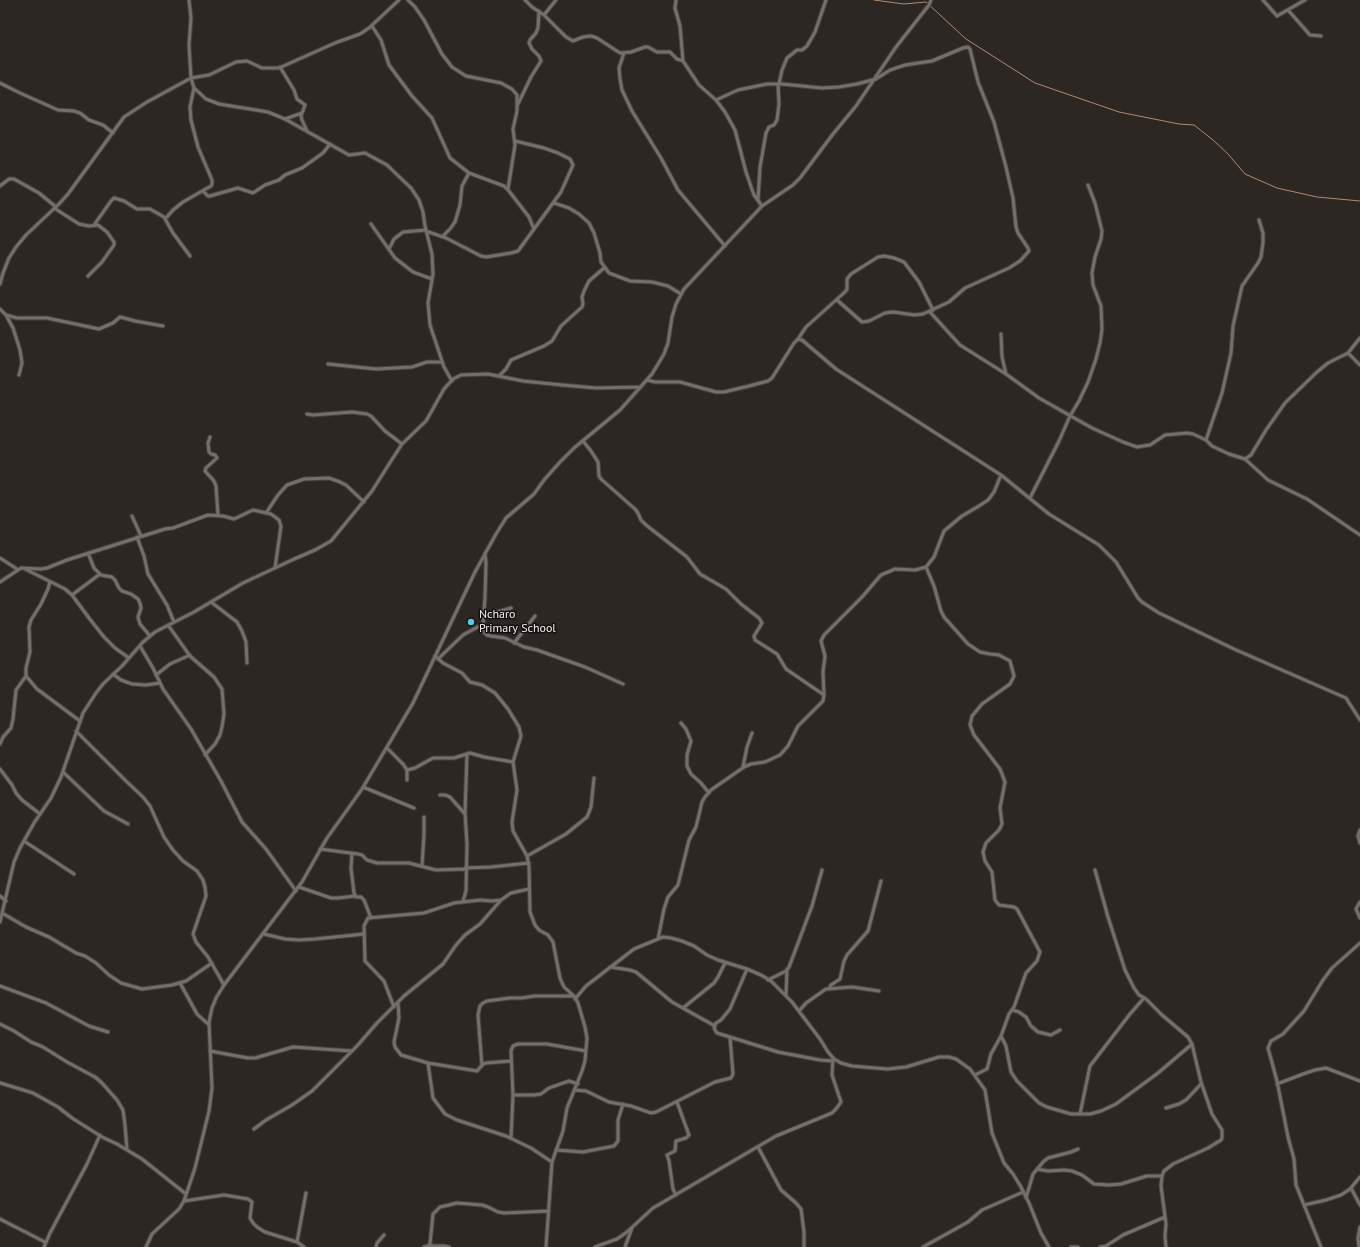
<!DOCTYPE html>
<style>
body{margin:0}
canvas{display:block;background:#2d2724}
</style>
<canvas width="1360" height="1247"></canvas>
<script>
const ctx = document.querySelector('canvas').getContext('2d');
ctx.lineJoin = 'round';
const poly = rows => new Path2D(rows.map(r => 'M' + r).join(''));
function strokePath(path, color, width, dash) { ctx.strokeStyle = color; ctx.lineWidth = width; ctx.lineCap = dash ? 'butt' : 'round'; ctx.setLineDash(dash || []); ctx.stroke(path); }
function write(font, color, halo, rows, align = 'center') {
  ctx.font = font + ' "PT Sans",sans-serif'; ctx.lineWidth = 3; ctx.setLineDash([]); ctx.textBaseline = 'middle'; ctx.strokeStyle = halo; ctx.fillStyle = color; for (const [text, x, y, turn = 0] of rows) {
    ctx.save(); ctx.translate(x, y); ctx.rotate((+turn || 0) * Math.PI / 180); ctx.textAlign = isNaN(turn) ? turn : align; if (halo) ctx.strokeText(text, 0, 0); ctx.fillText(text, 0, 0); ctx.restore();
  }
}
strokePath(poly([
 [874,0,904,4,926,2,966,39,1035,83,1119,112,1179,124,1194,125,1213,140,1228,154,1245,174,1277,188,1317,197,1360,201]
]), '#b18972', 1);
const minor = poly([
 [408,0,415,7,424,20,442,54,452,67,466,76,501,83,512,89,517,95,517,111,513,129,515,145,508,189],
 [525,0,532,7,544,15,566,37,573,41,583,37,591,36,597,38,620,53,631,52,645,47,648,47,657,52,670,52,677,59,683,61],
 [676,0,675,8,680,26,683,61,699,85,716,100,725,112,735,130,746,172,754,195,762,206],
 [1263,0,1277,16,1305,0],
 [1288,10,1310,35,1321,36],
 [544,15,556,0],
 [372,26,381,40,389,65,412,96,432,118,450,158,469,173,504,186,509,191,529,217,534,229],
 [624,53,619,68,620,79,622,90,632,111,661,158,678,190,725,246],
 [280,67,294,90,297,99,305,105,301,116,302,120,307,131],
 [0,83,20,93,58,110,74,111,80,113,89,120,103,125,113,133],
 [779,84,782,70,787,58,797,50,802,50,807,46,815,32,826,0],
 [194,88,206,99,219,104,268,112,285,119,349,155,365,153,387,165,411,188,419,200,423,212,425,226,432,254,433,274,428,303,430,325,444,367,452,381],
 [716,100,738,90,767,84,782,84,822,88,839,87,857,84,876,79,890,70,905,65,932,61,963,48,968,47,970,49,978,82,994,122,1006,167,1013,198,1016,227,1018,233,1028,248,1029,251,1020,261,1009,268,965,288,949,302,923,314,915,315,893,312,885,313,869,321,862,322,837,300],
 [518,104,531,77,541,61,539,56,532,49,529,43,530,40,536,33,538,28,539,11],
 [285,119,302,113],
 [0,186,9,179,14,179,39,193,56,207],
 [203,191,208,196,210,196,238,188,253,193,265,185,279,180,285,175,302,168,323,153,330,144],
 [758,200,760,167,766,133,769,127,774,125,777,120,779,104,778,84],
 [554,203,569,208,579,214,589,223,594,233,600,253,601,262,609,273,630,281,652,282,668,286,681,294],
 [54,208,79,224,89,226,98,225,107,232,114,242,114,245,102,262,88,276],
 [165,219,173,210,183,202,211,186,212,184,212,180,198,147,191,120,190,107,194,88,191,78,189,45,191,18,189,0],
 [371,224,395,258,413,272,432,279],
 [94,225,111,201,114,198,124,201,137,209,150,209,164,217,173,233,190,256],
 [426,231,446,238,481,256,486,257,511,253,518,251,561,192,573,165,570,159,558,153,544,148,515,141],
 [443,236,450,229,455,222,460,205,462,186,469,173],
 [389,249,394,239,403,232,426,230],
 [0,284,3,273,9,258,16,247,26,235,59,204,68,194,124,117,147,102,191,78,209,75,236,62,247,61,262,68,279,68,335,43,360,34,369,28,399,0],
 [0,309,6,315,17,318,47,318,99,329,113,323,120,317,135,321,163,326],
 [930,312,960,345,1006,374,1039,398,1092,428,1123,442,1137,447,1150,445,1165,435,1187,433,1193,434,1206,440,1212,446,1229,454,1245,459,1251,455,1266,430,1285,403,1317,372,1328,363,1348,353,1360,338],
 [6,315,13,328,20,350,22,363,19,375],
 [1001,334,1002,357,1006,374],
 [798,339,806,327,845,292,847,289,847,279,851,274,878,257,884,256,894,258,904,262,919,282,933,310],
 [1348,353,1360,365],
 [328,364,376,369,412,367,427,362,442,362],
 [499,376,506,369,511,360,544,346,552,341,561,326,582,307,583,304,582,297,584,291,589,281,604,268],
 [647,380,655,382,680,382,716,392,724,392,749,386,768,381,772,378,794,343,798,339,802,340,836,369,1001,475,1049,514,1099,545,1116,562,1138,598,1142,602,1159,613,1234,649,1346,698,1360,720],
 [307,414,313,415,352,412,367,414,371,416,385,431,402,444],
 [210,437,208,443,209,452,211,454,215,455,217,458,206,468,205,471,214,481,216,486,218,515],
 [1206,440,1222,393,1231,353,1233,326,1242,286,1258,263,1261,257,1263,243,1263,233,1259,220],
 [583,441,591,451,598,462,599,476,601,479,635,509,638,513,641,520,646,525,687,557,700,574,726,589,741,604,759,618,762,623,754,636,755,640,777,654,786,669,824,695],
 [1245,459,1268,480,1307,499,1360,535],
 [1030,498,1059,441,1070,416,1079,401,1088,382,1096,359,1100,343,1102,329,1101,306,1093,285,1092,273,1095,257,1101,239,1102,231,1095,203,1088,185],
 [266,513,278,495,287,485,304,479,329,478,340,482,346,485,364,502],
 [132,516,141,536],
 [137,537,144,556,148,574,167,605,174,622],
 [88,553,94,568,101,575,112,577,115,580,119,588,122,591,131,594,138,599,140,603,141,608,138,617,140,624,150,636],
 [485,553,486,563,485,597,483,626,484,632,487,635,491,636,505,638,524,647,537,650,585,667,623,684],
 [0,558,17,569],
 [926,567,934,586,941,611,944,617,968,644,980,652,990,654,999,655,1010,661,1014,676,1010,684,982,704,972,716,970,725,974,735,1000,769,1005,782,1000,808,1002,824,999,830,986,843,983,852,985,861,992,872,995,900,999,905,1014,907,1017,909,1040,952,1037,961,1026,973,1014,1007,1009,1014,1001,1036,991,1054,987,1069,975,1075],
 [23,568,65,589,72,595,89,618,104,637,115,648,129,658],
 [0,582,21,568,41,569,47,568,67,560,165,529,173,528,208,515,223,516,234,519,253,510,271,514,279,520,281,526,275,568],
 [50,582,48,589,41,604,31,620,29,627,30,652,26,668,26,676,37,689,80,721],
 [72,595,100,574],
 [211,602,237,622,242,631,246,642,247,663],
 [484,616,511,608],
 [168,625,190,656,214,677,222,689,224,714,222,727,220,735,215,744,205,755],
 [514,643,535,616],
 [140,646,153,668,163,689,191,729,221,781,242,822,266,849,296,891],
 [435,656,443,663,462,673,470,682,482,685,495,693,508,709,519,727,521,736,513,762,517,790,512,822,513,831,527,856,529,866,530,912,535,925,539,930,548,935,553,942,560,978,564,987,574,996,578,1003,585,1027,587,1038,585,1061,582,1071,567,1108,563,1131,552,1162,546,1247],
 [438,659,463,635,483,624],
 [113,674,121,680,132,684,146,685,160,683],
 [156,675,170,664,190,655],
 [681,723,686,729,691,741,687,755,687,766,691,774,701,783,709,793],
 [76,731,126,781,143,797,150,806,164,837,173,850,183,861,197,871,203,880,205,887,206,896,193,934,196,942,208,957,224,985],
 [0,744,3,737,11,728,13,719,16,690,26,676],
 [387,748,403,764,407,770,407,780],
 [743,767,747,747,752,733],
 [0,769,12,785,16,793,22,800,40,814],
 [407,770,415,768,433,758,454,758,470,753,484,757,513,762],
 [63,772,104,811,128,824],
 [363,787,414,808],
 [440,795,445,795,450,797,465,814],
 [1360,830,1358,836,1360,843],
 [24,841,74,874],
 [320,849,358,854,362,855,367,860,377,863,409,863,436,870,465,869],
 [352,853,351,868,354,893,356,897,361,897,364,900,371,918],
 [527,856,566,834,587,817,591,807,594,778],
 [422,866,424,834,424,817],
 [465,868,491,867,529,863],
 [1095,870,1108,917,1125,970,1134,988,1139,995,1146,999,1162,1015,1188,1037,1192,1044,1201,1082,1212,1114,1222,1130,1222,1138,1221,1140,1208,1148,1173,1164,1164,1171,1162,1176,1161,1186,1166,1224,1165,1236,1166,1247],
 [299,887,331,898,338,898,355,896],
 [0,896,6,901],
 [463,901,466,891,467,844,465,813,467,754],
 [1360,902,1356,909,1360,918],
 [2,913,26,927,49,937,76,953,85,956,96,963,109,975,121,983,142,989,172,985,186,981,212,963],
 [0,922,14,862,20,848,34,823,51,798,61,777,83,713,96,693,103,684,122,666,143,642,155,632,194,612,243,583,292,560,315,550,331,541,372,491,391,461,402,444,426,421,444,389,453,379,461,375,488,374,523,381,562,385,596,388,641,387],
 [264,934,285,939,299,940,315,939,364,934],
 [658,939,664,909,668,897,678,885,689,840,696,827,702,802,705,797,711,790,744,767,751,764,765,762,780,755,788,746,798,726,823,701,824,695,823,672,825,656,821,641,824,635,862,597,881,575,895,569,915,570,926,567,934,557,944,531,962,516,979,506,988,500,994,492,1001,475],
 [610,967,630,970,636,972,672,1002,715,1026],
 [747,969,730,1009,721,1020,716,1023,714,1027,715,1030,717,1033,778,1052,820,1060,833,1061],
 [768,980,786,971,789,967,812,906,822,870],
 [180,983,197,1014,209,1025],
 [0,986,46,1003,89,1026,108,1032],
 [829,989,831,985,840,979,844,961,847,955,868,931,881,881],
 [786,995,787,970],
 [575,999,586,986,634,949,663,937,671,938,682,941,694,946,707,955,718,960,747,969,761,975,771,981,792,1002,820,1039,828,1052,834,1059,841,1063,852,1066,887,1069,906,1067,939,1057,949,1057,956,1059,970,1069,985,1090,992,1133,1004,1163,1013,1174,1021,1187,1029,1203,1041,1233,1049,1247],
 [398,1002,399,1018,394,1042,395,1047,401,1055,428,1063,477,1071,483,1064,486,1063,511,1061],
 [394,1007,384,981,365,961,364,926,368,918,424,913,454,903,480,900,492,901,501,900],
 [683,1008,714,983,718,977,725,963],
 [1012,1010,1019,1012,1026,1017,1031,1026,1038,1032,1051,1035,1060,1030],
 [799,1011,806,1003,826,989,852,987,879,991],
 [0,1024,14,1031,31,1042,43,1047,67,1062,95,1077,101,1082,117,1100,123,1110,125,1125,127,1150],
 [1001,1036,1006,1046,1011,1072,1017,1081,1039,1103,1047,1107,1071,1114,1090,1114,1101,1111,1116,1104,1158,1073,1192,1044],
 [210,1051,248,1058,255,1058,293,1047,352,1051],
 [428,1063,433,1098,445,1114,457,1120,506,1136,531,1148,552,1162],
 [482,1066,478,1015,480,1006,483,1003,487,1001,510,998,521,998,535,996,574,996],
 [0,1083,33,1093,58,1107,72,1118,102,1137,117,1144,142,1159,186,1194],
 [1277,1084,1303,1074,1315,1070,1326,1068,1360,1081],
 [575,1090,586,1091,609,1102,631,1106,651,1113,656,1112,715,1082,731,1078,733,1074,730,1037],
 [513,1095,534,1095,541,1094,549,1088,569,1081,578,1084],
 [1166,1108,1179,1104,1186,1100,1201,1084],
 [1080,1114,1090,1066,1130,1014,1144,998],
 [254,1129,266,1120,292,1105,312,1091,357,1046,377,1023,404,996,443,964,456,945,465,935,480,924,501,900,511,893,529,889],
 [511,1138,513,1095,511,1051,513,1046,518,1044,547,1044,586,1051],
 [758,1147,781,1190,796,1203,801,1209,804,1232,804,1247],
 [556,1150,583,1152,614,1146,618,1141,618,1120,623,1104],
 [1037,1169,1048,1171,1064,1170,1072,1171,1082,1175,1094,1184,1109,1185,1121,1184,1147,1176,1162,1176],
 [1351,1188,1360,1205],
 [676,1195,673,1189,669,1161,667,1155,675,1151,676,1141,686,1138,689,1135,677,1102],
 [1026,1198,1033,1174,1044,1161,1048,1158,1071,1152,1078,1149],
 [184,1201,224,1195,248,1199,252,1202,250,1218,253,1223,257,1227,265,1232,297,1242,304,1247],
 [1304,1205,1326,1200,1341,1195,1350,1189,1360,1177],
 [0,1219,45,1242],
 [297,1242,306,1193],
 [428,1246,444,1246,449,1247],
 [44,1247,50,1233,87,1164,100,1135],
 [146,1247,152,1234,179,1209,184,1201,195,1168,209,1111,212,1088,209,1022,212,1008,216,998,224,985,302,882,327,838,362,789,413,703,475,572,496,534,506,518,534,494,544,480,560,462,574,448,620,410,652,374,664,354,668,343,672,317,676,304,684,289,762,206,793,185,800,178,833,134,856,106,896,47,929,5,931,0],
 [376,1247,377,1243,384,1235],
 [424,1247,428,1246,430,1244,433,1214,440,1207,449,1205,457,1203,482,1205,488,1207,498,1212,504,1213,549,1211],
 [595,1247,617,1239,627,1232,653,1208,776,1136,832,1113,836,1109,841,1102,832,1075,833,1058],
 [625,1247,632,1228],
 [923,1247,968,1222,982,1210,1023,1192],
 [1071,1247,1078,1247],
 [1100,1247,1106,1246,1123,1235,1165,1217],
 [1321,1247,1296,1185,1294,1159,1288,1137,1277,1081,1268,1048,1271,1041,1283,1034,1304,1011,1323,980,1332,968,1360,943],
 [1359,1247,1358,1238,1360,1227]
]);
strokePath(minor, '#46423f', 5);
strokePath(minor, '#756e6b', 3);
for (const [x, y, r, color] of [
 [471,622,4,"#57c9e1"]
]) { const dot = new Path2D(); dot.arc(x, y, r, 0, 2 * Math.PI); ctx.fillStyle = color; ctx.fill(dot); strokePath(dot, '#13110f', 1.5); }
write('12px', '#f5f1ef', '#13110f', [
 ["Ncharo",479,615],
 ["Primary School",479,629]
], 'left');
</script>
